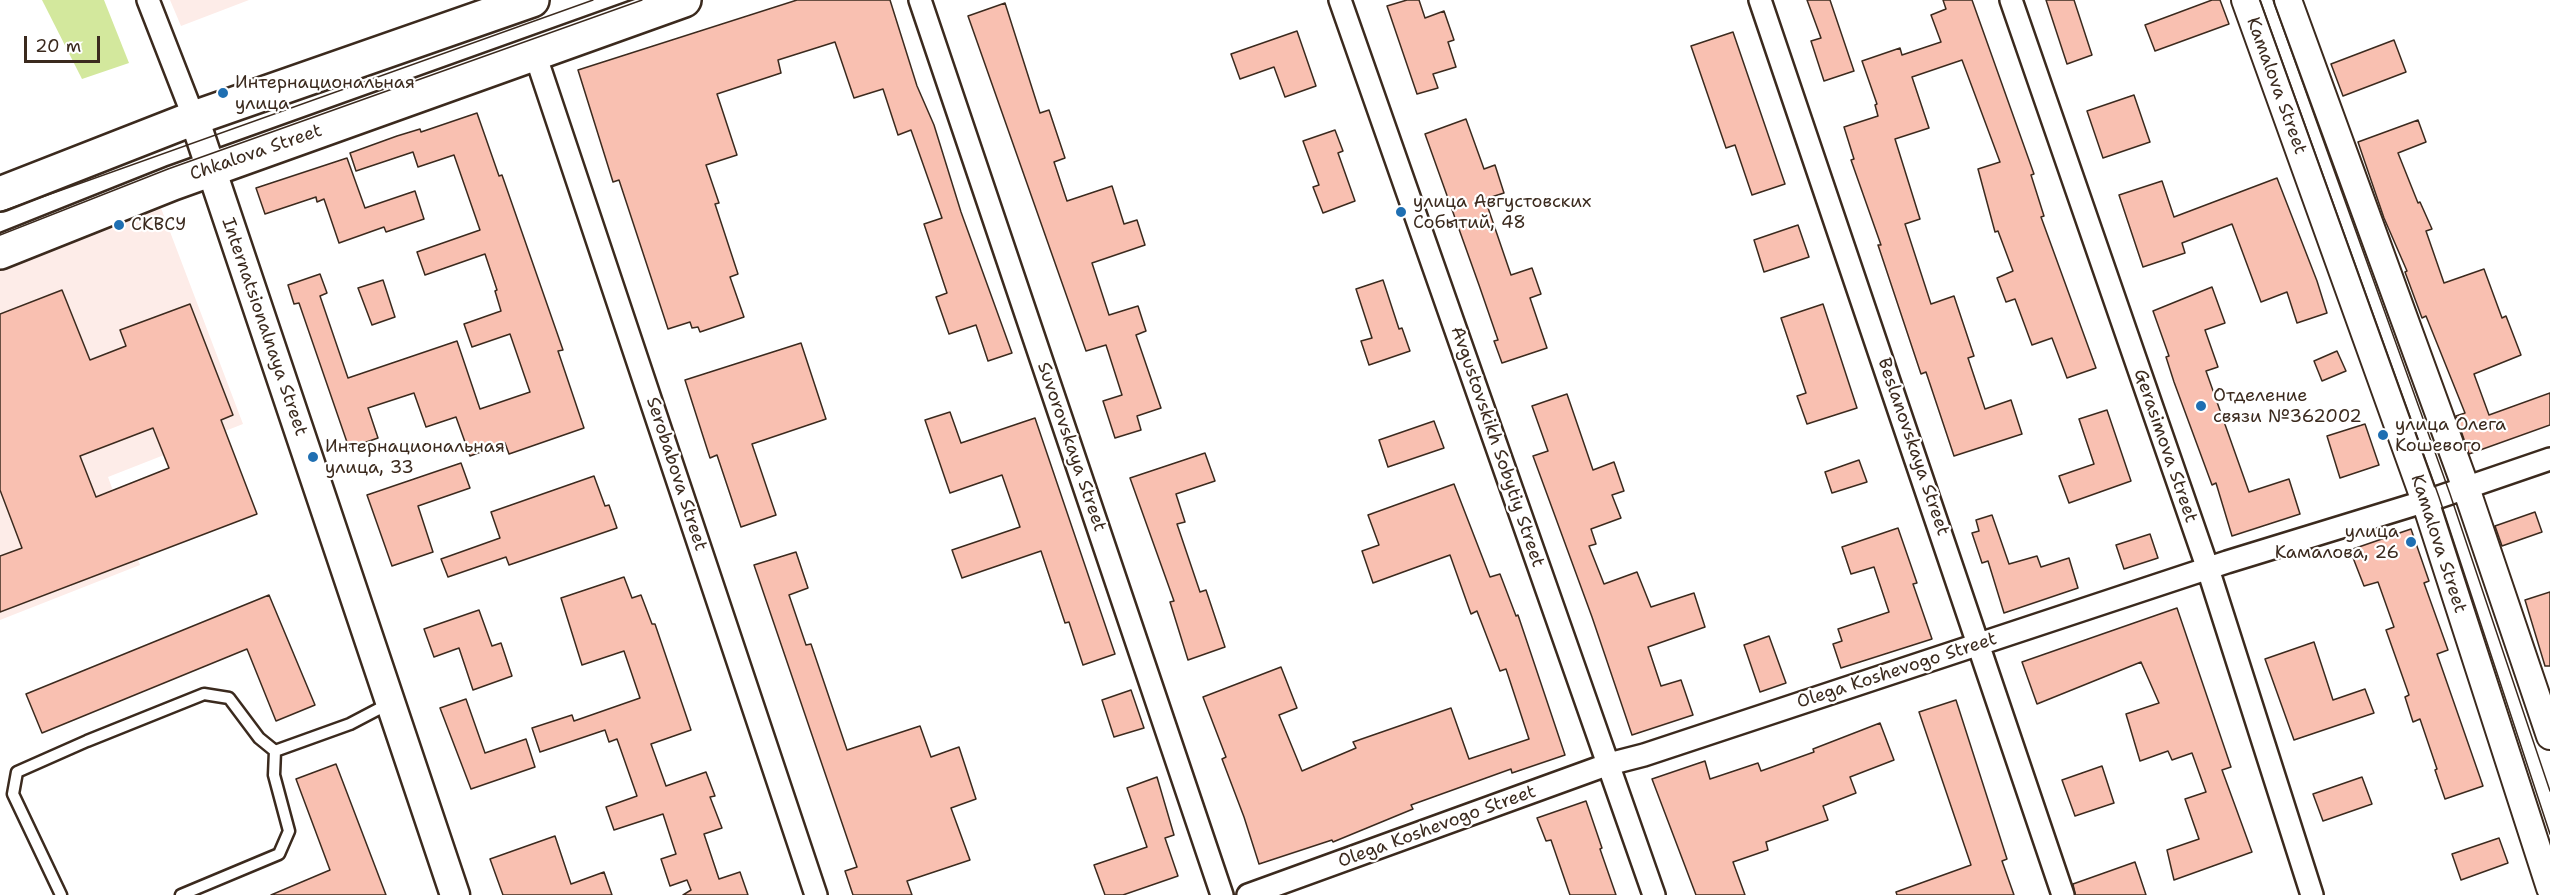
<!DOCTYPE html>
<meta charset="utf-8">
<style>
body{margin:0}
#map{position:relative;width:2550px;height:895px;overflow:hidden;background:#fff;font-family:"Shantell Sans",sans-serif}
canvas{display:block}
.scale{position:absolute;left:24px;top:36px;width:76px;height:27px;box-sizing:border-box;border:3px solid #3b2a1e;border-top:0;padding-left:8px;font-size:18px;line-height:21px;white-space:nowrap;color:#3b2a1e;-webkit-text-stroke:4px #fff;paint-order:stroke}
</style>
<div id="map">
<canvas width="2550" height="895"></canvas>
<div class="scale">20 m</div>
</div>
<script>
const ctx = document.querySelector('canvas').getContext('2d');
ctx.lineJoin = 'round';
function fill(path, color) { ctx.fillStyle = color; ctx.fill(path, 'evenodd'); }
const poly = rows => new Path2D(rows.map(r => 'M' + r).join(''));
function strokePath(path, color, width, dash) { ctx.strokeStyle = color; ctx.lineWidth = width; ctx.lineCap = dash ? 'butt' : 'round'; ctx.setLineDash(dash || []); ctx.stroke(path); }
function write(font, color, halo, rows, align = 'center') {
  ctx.font = font + ' "Shantell Sans",sans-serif'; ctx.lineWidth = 4.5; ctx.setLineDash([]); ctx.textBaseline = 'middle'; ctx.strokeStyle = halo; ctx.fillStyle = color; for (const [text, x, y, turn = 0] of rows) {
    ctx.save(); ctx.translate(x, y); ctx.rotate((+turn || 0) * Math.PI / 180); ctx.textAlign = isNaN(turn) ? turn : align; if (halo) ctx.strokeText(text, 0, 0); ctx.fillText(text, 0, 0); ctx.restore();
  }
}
fill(poly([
 [170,0,249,0,181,26],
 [161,208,243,424,108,477,140,565,0,620,0,270]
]), '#fdece8');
fill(poly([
 [42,0,104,0,129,63,82,79]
]), '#d3e89d');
const building = poly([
 [797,0,890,0,917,86,934,125,961,212,1012,353,988,361,976,325,949,334,936,297,947,293,924,224,942,218,911,130,898,135,883,89,854,98,835,42,778,60,781,73,717,94,737,155,706,165,719,203,715,204,738,274,730,277,744,317,700,332,698,327,692,328,690,322,668,329,619,180,613,182,578,70,797,0],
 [1407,0,1419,0,1425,18,1444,11,1454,40,1448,42,1456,67,1433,74,1438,88,1417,94,1387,6,1407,0],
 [1807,0,1830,0,1854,71,1824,81,1811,41,1821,38,1807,0],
 [1943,0,1972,0,2034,174,2031,175,2044,216,2041,217,2096,368,2067,378,2052,338,2032,345,2015,299,2006,302,1997,278,2013,271,1998,231,1995,232,1978,169,2000,162,1962,60,1912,77,1929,128,1895,139,1920,219,1905,224,1931,304,1954,296,1974,356,1968,358,1985,409,2011,400,2022,434,1954,456,1926,372,1921,374,1878,245,1881,245,1851,160,1854,159,1844,127,1878,116,1875,105,1877,104,1862,61,1900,48,1902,55,1941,42,1931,15,1946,9,1943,0],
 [2046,0,2074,0,2092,55,2067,64,2046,0],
 [2212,0,2220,0,2229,24,2155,51,2145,25,2212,0],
 [1005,3,1040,113,1049,110,1065,158,1054,162,1067,201,1112,186,1124,224,1137,220,1145,245,1092,263,1109,315,1138,306,1146,331,1136,335,1161,408,1137,416,1141,430,1115,438,1103,401,1122,395,1106,345,1086,351,968,16,1005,3],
 [1297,31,1316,86,1285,97,1274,67,1240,79,1231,54,1297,31],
 [1733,32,1785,184,1752,195,1735,145,1726,148,1691,46,1733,32],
 [2394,40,2406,72,2343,96,2331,64,2394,40],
 [2134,95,2150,142,2103,158,2087,111,2134,95],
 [477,113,499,176,502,175,563,350,558,351,584,428,509,454,505,443,470,456,456,417,426,427,414,393,368,408,378,438,349,448,299,303,294,304,288,285,320,274,327,293,320,296,348,378,457,341,480,409,530,392,510,334,472,347,464,324,501,311,495,291,497,290,485,254,425,275,417,252,480,230,454,155,418,167,413,152,356,171,350,153,397,136,420,129,421,132,477,113],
 [1466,119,1484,169,1495,165,1504,193,1485,199,1511,275,1532,268,1541,294,1530,298,1547,348,1502,363,1494,341,1498,340,1479,285,1425,134,1466,119],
 [2418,120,2426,142,2398,153,2418,203,2420,202,2432,229,2426,231,2444,283,2484,269,2502,318,2506,316,2521,355,2474,374,2489,415,2550,393,2550,425,2469,454,2456,416,2465,413,2426,316,2422,318,2405,272,2407,271,2384,218,2358,142,2418,120],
 [1335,130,1343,151,1338,153,1355,201,1323,213,1313,187,1319,185,1303,141,1335,130],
 [347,158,365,208,415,191,424,219,386,232,384,227,339,243,324,199,317,202,316,197,265,214,256,188,347,158],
 [2277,178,2317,281,2327,313,2297,323,2287,292,2261,302,2232,224,2182,243,2185,253,2143,267,2119,195,2162,181,2174,217,2277,178],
 [1798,225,1809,257,1764,272,1754,240,1798,225],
 [383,280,395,317,372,325,358,288,383,280],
 [1383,280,1399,329,1402,328,1410,351,1369,365,1361,341,1372,338,1356,289,1383,280],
 [2212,287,2225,323,2205,330,2218,367,2206,371,2249,492,2289,479,2300,514,2232,536,2216,483,2212,485,2174,382,2166,357,2169,356,2153,311,2212,287],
 [62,290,90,360,126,346,120,330,190,304,233,415,221,420,257,514,0,612,0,556,22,548,0,490,0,314,62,290],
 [153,428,169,468,96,497,80,456,153,428],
 [1823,304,1857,408,1807,424,1797,396,1806,393,1781,318,1823,304],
 [801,343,826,419,752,444,776,515,741,527,717,455,710,458,685,380,801,343],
 [2337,351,2346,371,2322,381,2314,361,2337,351],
 [1567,394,1593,470,1614,462,1624,491,1612,495,1621,518,1591,529,1596,544,1589,546,1604,584,1637,572,1651,607,1694,593,1705,627,1648,647,1661,686,1681,680,1693,715,1632,735,1592,617,1533,456,1548,451,1532,406,1567,394],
 [2107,410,2131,481,2069,503,2059,476,2094,464,2079,419,2107,410],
 [950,412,961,443,1035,418,1115,654,1083,665,1069,622,1065,623,1041,551,962,578,952,550,1020,527,1002,475,950,493,925,420,950,412],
 [1434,421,1444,448,1388,467,1379,440,1434,421],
 [2365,424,2379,465,2340,478,2327,436,2365,424],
 [1205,453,1215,481,1176,494,1185,522,1177,524,1200,592,1206,590,1225,647,1188,660,1170,602,1174,601,1130,478,1205,453],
 [1859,460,1867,482,1832,493,1825,472,1859,460],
 [461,463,470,488,418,506,433,552,392,566,367,495,461,463],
 [594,476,605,506,609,505,617,528,509,565,506,557,448,577,441,559,500,538,491,512,594,476],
 [1454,484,1490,577,1500,574,1516,616,1518,615,1565,755,1512,773,1511,769,1411,805,1413,809,1333,842,1332,840,1259,864,1244,817,1222,759,1226,757,1203,697,1281,667,1297,708,1279,715,1302,771,1356,748,1353,742,1451,708,1469,759,1529,739,1506,669,1500,671,1477,611,1471,614,1450,555,1373,583,1362,551,1379,545,1368,515,1454,484],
 [2535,512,2542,532,2502,546,2495,526,2535,512],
 [1992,515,2009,564,2037,556,2041,567,2069,558,2078,588,2004,613,1988,561,1982,563,1972,533,1979,531,1976,520,1992,515],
 [1898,528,1917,583,1913,584,1932,639,1841,668,1833,644,1842,641,1838,629,1889,612,1874,567,1851,574,1842,547,1898,528],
 [2411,529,2429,581,2424,583,2448,650,2437,654,2483,786,2445,799,2435,770,2437,769,2420,719,2413,722,2405,697,2409,695,2386,630,2394,627,2378,582,2364,586,2350,550,2411,529],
 [2150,534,2158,558,2124,569,2116,545,2150,534],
 [796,552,808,588,789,595,806,645,811,644,847,750,920,726,931,757,959,747,976,799,951,808,970,860,907,881,912,895,853,895,845,871,857,867,754,565,796,552],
 [624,577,632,598,641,595,652,624,655,624,691,730,651,744,666,786,706,772,715,796,710,797,722,828,704,834,719,879,740,872,748,895,683,895,691,890,687,880,670,886,661,859,676,854,663,814,614,830,606,807,637,796,617,739,609,742,605,730,540,752,532,728,572,715,574,721,640,698,624,651,582,665,561,598,624,577],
 [2550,592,2550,666,2545,666,2525,600,2550,592],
 [269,595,315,705,276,721,247,649,42,733,26,694,269,595],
 [2177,608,2231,767,2222,770,2252,852,2174,880,2167,850,2199,839,2185,799,2206,792,2192,753,2172,760,2168,751,2140,761,2126,714,2159,703,2141,662,2037,704,2022,662,2177,608],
 [479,610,492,646,501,643,512,676,473,690,459,648,434,657,424,629,479,610],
 [1769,636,1786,683,1760,692,1744,645,1769,636],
 [2314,642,2333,700,2365,689,2374,713,2294,740,2265,659,2314,642],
 [1131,690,1144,728,1114,737,1102,700,1131,690],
 [466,699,485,753,526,739,535,767,471,789,440,708,466,699],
 [1956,700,2007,859,2002,861,2014,895,1897,895,1896,892,1971,865,1919,712,1956,700],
 [1880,723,1894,760,1850,777,1856,793,1823,806,1828,820,1766,842,1768,850,1733,862,1745,895,1696,895,1652,779,1705,761,1710,779,1758,763,1761,771,1814,752,1813,749,1880,723],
 [336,764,386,895,271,895,330,870,296,779,336,764],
 [2102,766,2114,803,2075,816,2062,780,2102,766],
 [1157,777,1174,835,1165,838,1178,876,1123,895,1105,895,1094,865,1147,847,1127,788,1157,777],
 [2362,777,2372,804,2323,821,2313,794,2362,777],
 [1586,801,1602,848,1600,849,1616,895,1570,895,1551,840,1546,841,1537,818,1586,801],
 [555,836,571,884,604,872,612,895,503,895,490,859,555,836],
 [2499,838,2508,863,2461,880,2452,854,2499,838],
 [2135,862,2146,895,2075,895,2073,884,2135,862]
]);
fill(building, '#f9c0b1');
strokePath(building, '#3b2a1e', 1.5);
const service = poly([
 [275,751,350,724,390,703],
 [61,895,13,794,17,772,87,741,204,694,229,698,259,738,275,751],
 [181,895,279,854,289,831,274,775,275,751]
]);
const minor = poly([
 [148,0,194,118],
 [920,0,1222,895],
 [1340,0,1654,895],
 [1760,0,2063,895],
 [2011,0,2208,569,2312,895],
 [535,54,816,895],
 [1248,895,1609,764,1644,755,2227,562,2439,497,2550,459]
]);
const tertiary = poly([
 [2245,0,2425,501,2550,888],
 [2288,0,2466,488,2550,736]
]);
const secondary = poly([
 [194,118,455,895]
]);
const primary = poly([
 [0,194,194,118,532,0],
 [0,252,173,183,684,0]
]);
strokePath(service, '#3b2a1e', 15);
strokePath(minor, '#3b2a1e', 26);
strokePath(tertiary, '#3b2a1e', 30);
strokePath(secondary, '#3b2a1e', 33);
strokePath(primary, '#3b2a1e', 38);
strokePath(service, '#fff', 10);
strokePath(minor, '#fff', 21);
strokePath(tertiary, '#fff', 26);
strokePath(secondary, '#fff', 28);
strokePath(primary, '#fff', 33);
strokePath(poly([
 [2260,0,2439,497,2550,834],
 [2273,0,2450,494,2550,791],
 [0,212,593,0],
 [0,235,168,169,642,0]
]), '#3b2a1e', 1.5);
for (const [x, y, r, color] of [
 [223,93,6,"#1f6fb2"],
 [1401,212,6,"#1f6fb2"],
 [119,225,6,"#1f6fb2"],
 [2201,406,6,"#1f6fb2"],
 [2383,435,6,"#1f6fb2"],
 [313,457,6,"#1f6fb2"],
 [2411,542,6,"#1f6fb2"]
]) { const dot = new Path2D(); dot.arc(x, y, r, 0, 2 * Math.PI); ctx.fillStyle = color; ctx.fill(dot); strokePath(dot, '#fff', 2); }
write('18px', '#3b2a1e', '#fff', [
 ["Интернациональная",235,83],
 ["улица",235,104],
 ["улица Августовских",1413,202],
 ["Событий, 48",1413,223],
 ["СКВСУ",131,225],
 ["Отделение",2213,396],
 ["связи №362002",2213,417],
 ["улица Олега",2395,425],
 ["Кошевого",2395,446],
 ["Интернациональная",325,447],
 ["улица, 33",325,468],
 ["улица",2399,532,"right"],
 ["Камалова, 26",2399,553,"right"]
], 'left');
write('18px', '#3b2a1e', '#fff', [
 ["Kamalova Street",2276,86,70],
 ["Chkalova Street",256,153,-19],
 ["Internatsionalnaya Street",264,327,71],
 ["Gerasimova Street",2165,446,71],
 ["Suvorovskaya Street",1071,447,71],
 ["Avgustovskikh Sobytiy Street",1497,447,71],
 ["Beslanovskaya Street",1913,447,71],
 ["Serobabova Street",676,474,72],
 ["Kamalova Street",2438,544,72],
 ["Olega Koshevogo Street",1897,671,-18],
 ["Olega Koshevogo Street",1437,827,-20]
]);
</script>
